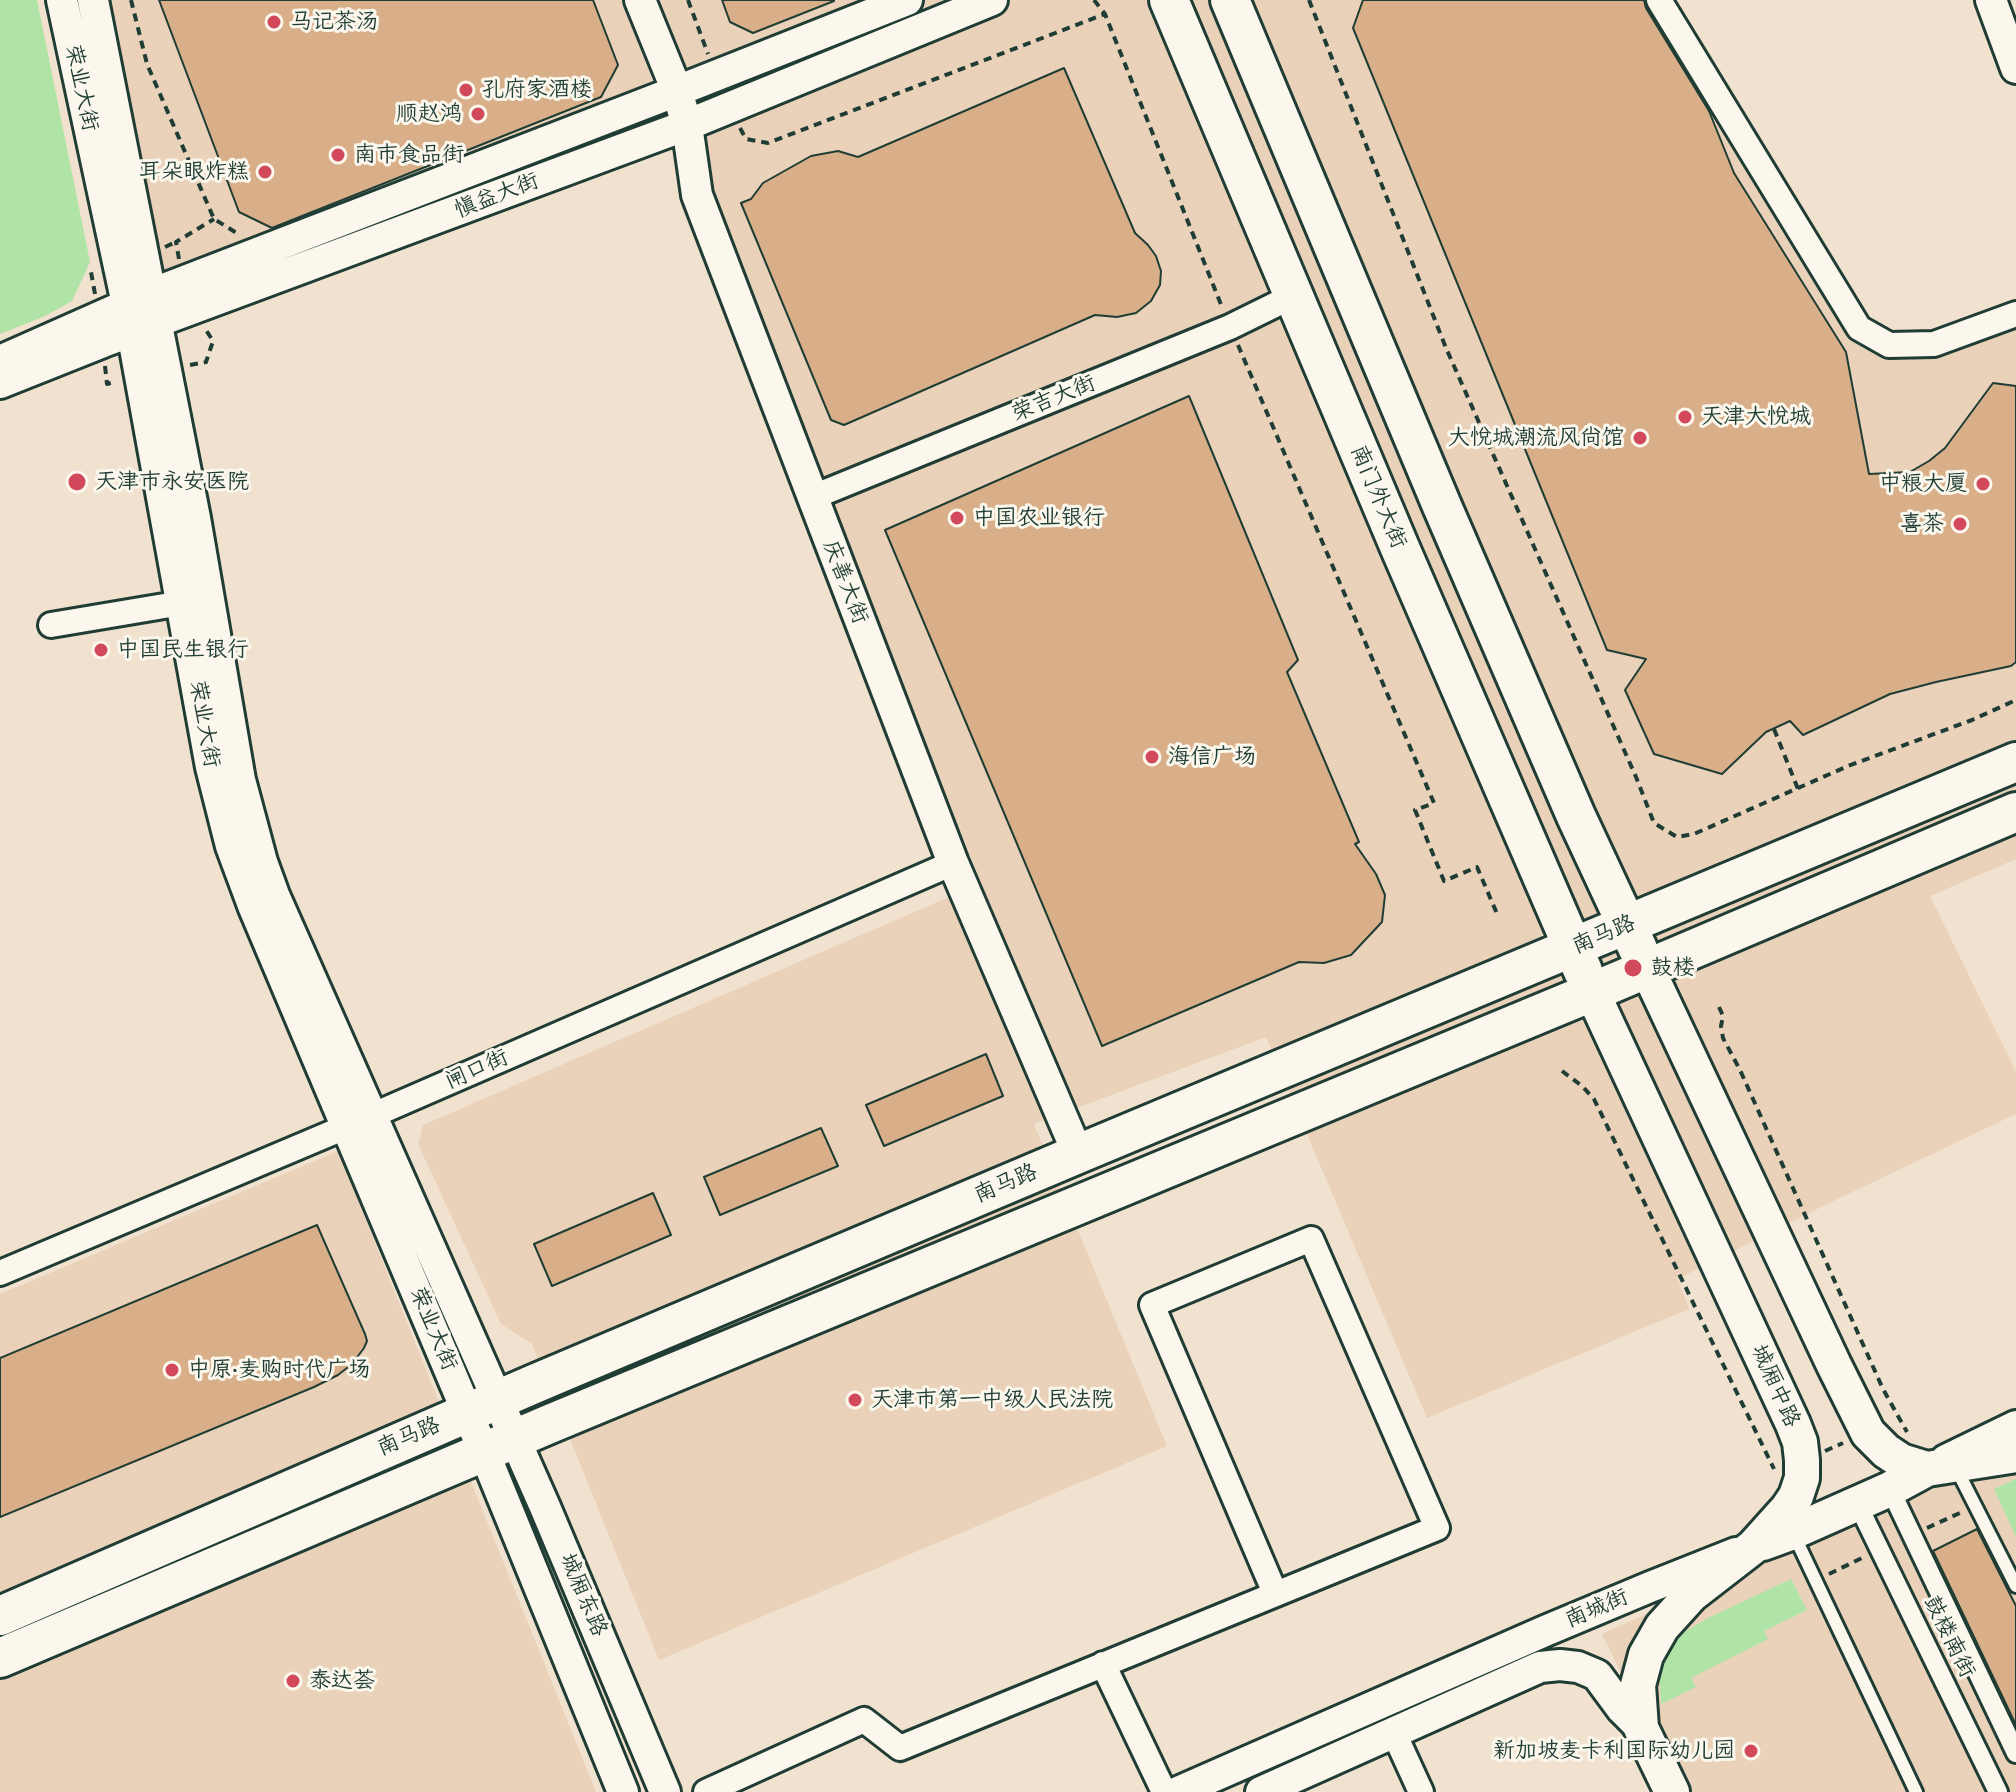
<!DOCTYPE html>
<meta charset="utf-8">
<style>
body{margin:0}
canvas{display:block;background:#f1e1cf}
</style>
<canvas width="2016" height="1792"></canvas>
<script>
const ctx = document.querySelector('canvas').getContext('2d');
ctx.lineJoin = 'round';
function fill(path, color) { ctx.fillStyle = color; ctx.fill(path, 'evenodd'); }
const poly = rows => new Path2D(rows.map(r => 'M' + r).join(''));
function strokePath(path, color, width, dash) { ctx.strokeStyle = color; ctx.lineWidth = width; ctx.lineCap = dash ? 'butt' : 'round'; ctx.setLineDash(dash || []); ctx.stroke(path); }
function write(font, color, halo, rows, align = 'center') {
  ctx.font = font + ' "Shantell Sans","LXGW WenKai TC",sans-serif'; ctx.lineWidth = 6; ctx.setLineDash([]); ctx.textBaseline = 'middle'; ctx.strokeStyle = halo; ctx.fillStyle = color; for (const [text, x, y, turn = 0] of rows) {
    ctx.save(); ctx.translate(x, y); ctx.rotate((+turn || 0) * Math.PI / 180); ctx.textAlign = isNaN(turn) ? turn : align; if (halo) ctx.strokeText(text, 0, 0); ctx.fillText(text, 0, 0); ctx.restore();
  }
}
fill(poly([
 [83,0,1664,0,1864,329,1930,340,2016,310,2016,859,1930,896,2016,1072,2016,1114,1819,1208,1678,1279,1689,1309,1427,1418,1266,1037,1034,1124,1167,1446,659,1660,532,1344,501,1324,418,1144,423,1125,981,883,672,115,139,319],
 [338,1151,596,1792,0,1792,0,1294],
 [2016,1446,2016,1792,1679,1792,1602,1634]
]), '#ead2ba');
fill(poly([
 [0,0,37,0,90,262,72,301,45,316,0,334],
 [2016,1479,2016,1537,1994,1489],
 [1791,1579,1807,1610,1764,1631,1768,1639,1691,1678,1696,1687,1661,1704,1660,1681,1664,1658,1681,1634,1708,1618]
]), '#afe4a6');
const building = poly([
 [159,0,593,0,618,65,601,97,272,228,239,212,159,0],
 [722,0,834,0,834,1,753,33,730,22,722,0],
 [1363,0,1644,0,1646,8,1709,111,1734,173,1846,352,1869,474,1910,472,1929,461,1945,448,1993,383,2016,386,2016,662,2011,666,1936,682,1890,694,1803,735,1790,721,1766,732,1722,774,1654,754,1625,690,1646,659,1607,650,1353,28,1363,0],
 [1064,68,1135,233,1148,245,1156,256,1161,271,1160,285,1151,301,1136,313,1117,317,1095,315,844,425,831,420,741,203,751,199,763,183,811,156,838,151,858,157,1064,68],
 [1189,396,1298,660,1287,672,1359,842,1355,844,1376,874,1385,895,1382,922,1351,955,1324,963,1299,962,1102,1046,885,530,1189,396],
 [986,1054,1003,1096,884,1146,866,1105,986,1054],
 [821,1128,838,1166,720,1215,704,1177,821,1128],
 [653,1193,671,1235,552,1286,534,1244,653,1193],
 [317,1225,365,1334,367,1341,364,1348,352,1364,338,1375,314,1387,0,1517,0,1358,317,1225],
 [1977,1529,2016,1606,2016,1725,1933,1551,1977,1529]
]);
fill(building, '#d9af8a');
strokePath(building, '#1f3d34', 2);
const service = poly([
 [1956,1468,2016,1586],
 [1794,1535,1916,1792]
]);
const pedestrian = poly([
 [1890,1489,2016,1753],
 [1857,1503,1998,1792]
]);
const minor = poly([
 [1659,0,1859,328,1889,345,1934,344,2016,314],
 [813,497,1230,327,1293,296],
 [51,625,182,603],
 [0,1273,348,1126,953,863],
 [1103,1664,1164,1792],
 [1394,1733,1421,1792],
 [706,1792,864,1720,900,1748,1437,1528,1311,1239,1152,1305,1275,1593]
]);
const tertiary = poly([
 [62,0,127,304,211,767,231,846,254,908,484,1452,623,1792],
 [93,0,195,518,240,780,262,862,274,895,545,1507,665,1792],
 [640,0,677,91,687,125,697,195,953,863,1078,1154],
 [1991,0,2016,68],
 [0,361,151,294,677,91,907,0],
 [0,383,103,342,687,125,992,0],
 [1946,1460,2016,1426],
 [1178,1792,1545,1631,1650,1587,1736,1553],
 [1261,1792,1540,1667,1560,1665,1578,1667,1597,1675,1622,1709,1641,1728]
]);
const secondary = poly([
 [1647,968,1834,1365,1868,1433,1886,1451,1901,1461,1927,1469,2016,1455],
 [1592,992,1793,1424,1800,1442,1802,1460,1802,1478,1796,1496,1788,1508,1753,1547,1691,1595,1662,1627,1646,1655,1638,1685,1641,1728,1672,1792],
 [1763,1543,1793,1532,1890,1489,1927,1469]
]);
const primary = poly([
 [1169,0,1400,548,1583,971],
 [1230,0,1442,506,1576,816,1638,949],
 [0,1616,534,1384,1078,1154,2016,762],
 [0,1658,552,1423,1592,992,2016,812]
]);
strokePath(service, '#1f3d34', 18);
strokePath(pedestrian, '#1f3d34', 24);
strokePath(minor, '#1f3d34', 30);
strokePath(tertiary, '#1f3d34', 36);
strokePath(secondary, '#1f3d34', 40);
strokePath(primary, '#1f3d34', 44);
strokePath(poly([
 [131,0,147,64,214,219,240,235],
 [688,0,708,54],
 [1094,0,1105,14,1222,307],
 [1309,0,1446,348,1636,777,1654,823,1677,837,1694,834,1848,766,1972,720,2016,700],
 [740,128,746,139,768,143,1105,14],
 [165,247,176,242],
 [179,259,176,242,214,219],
 [95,294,91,272,96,270],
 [1238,345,1434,803,1415,810,1444,881,1477,867,1498,916],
 [190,365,206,362,213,341,206,330],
 [105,366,107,384,115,382],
 [1774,729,1798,789],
 [1719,1007,1723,1016,1721,1026,1723,1038,1740,1070,1883,1389,1907,1432],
 [1562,1071,1582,1086,1594,1099,1774,1469],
 [1825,1451,1843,1443],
 [1927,1528,1962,1512],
 [1829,1574,1864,1557]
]), '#1f3d34', 4, [8, 6]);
strokePath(service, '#fbf7ec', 12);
strokePath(pedestrian, '#fbf7ec', 18);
strokePath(minor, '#fbf7ec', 24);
strokePath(tertiary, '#fbf7ec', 30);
strokePath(secondary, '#fbf7ec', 34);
strokePath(primary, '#fbf7ec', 38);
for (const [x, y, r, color] of [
 [274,22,8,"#d1495b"],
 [466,90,8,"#d1495b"],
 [478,114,8,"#d1495b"],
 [338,155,8,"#d1495b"],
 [265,172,8,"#d1495b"],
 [1685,417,8,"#d1495b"],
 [1640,438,8,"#d1495b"],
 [77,482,10,"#d1495b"],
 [1983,484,8,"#d1495b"],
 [957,518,8,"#d1495b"],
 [1960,524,8,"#d1495b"],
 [101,650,8,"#d1495b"],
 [1152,757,8,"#d1495b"],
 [1633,968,10,"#d1495b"],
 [172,1370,8,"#d1495b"],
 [855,1400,8,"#d1495b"],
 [293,1681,8,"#d1495b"],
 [1751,1751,8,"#d1495b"]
]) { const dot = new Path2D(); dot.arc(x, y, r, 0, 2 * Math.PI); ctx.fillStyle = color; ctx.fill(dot); strokePath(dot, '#fbf7ec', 3); }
write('22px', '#1f3d34', '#fbf7ec', [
 ["马记茶汤",290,22],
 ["孔府家酒楼",482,90],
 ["顺赵鸿",462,114,"right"],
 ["南市食品街",354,155],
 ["耳朵眼炸糕",249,172,"right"],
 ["天津大悦城",1701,417],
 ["大悦城潮流风尚馆",1624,438,"right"],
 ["天津市永安医院",95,482],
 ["中粮大厦",1967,484,"right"],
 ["中国农业银行",973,518],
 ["喜茶",1944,524,"right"],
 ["中国民生银行",117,650],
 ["海信广场",1168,757],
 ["鼓楼",1651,968],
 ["中原·麦购时代广场",188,1370],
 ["天津市第一中级人民法院",871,1400],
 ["泰达荟",309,1681],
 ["新加坡麦卡利国际幼儿园",1735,1751,"right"]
], 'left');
write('22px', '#1f3d34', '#fbf7ec', [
 ["荣业大街",81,88,78],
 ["慎益大街",497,196,-21],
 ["荣吉大街",1054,399,-22],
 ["南门外大街",1378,497,67],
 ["庆善大街",845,582,69],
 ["荣业大街",204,724,80],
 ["南马路",1604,935,-23],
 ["闸口街",477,1070,-24],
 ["南马路",1006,1184,-23],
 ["荣业大街",433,1329,67],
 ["城厢中路",1775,1386,66],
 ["南马路",409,1437,-23],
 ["城厢东路",583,1595,67],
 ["南城街",1597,1609,-23],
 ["鼓楼南街",1949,1637,64]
]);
</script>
